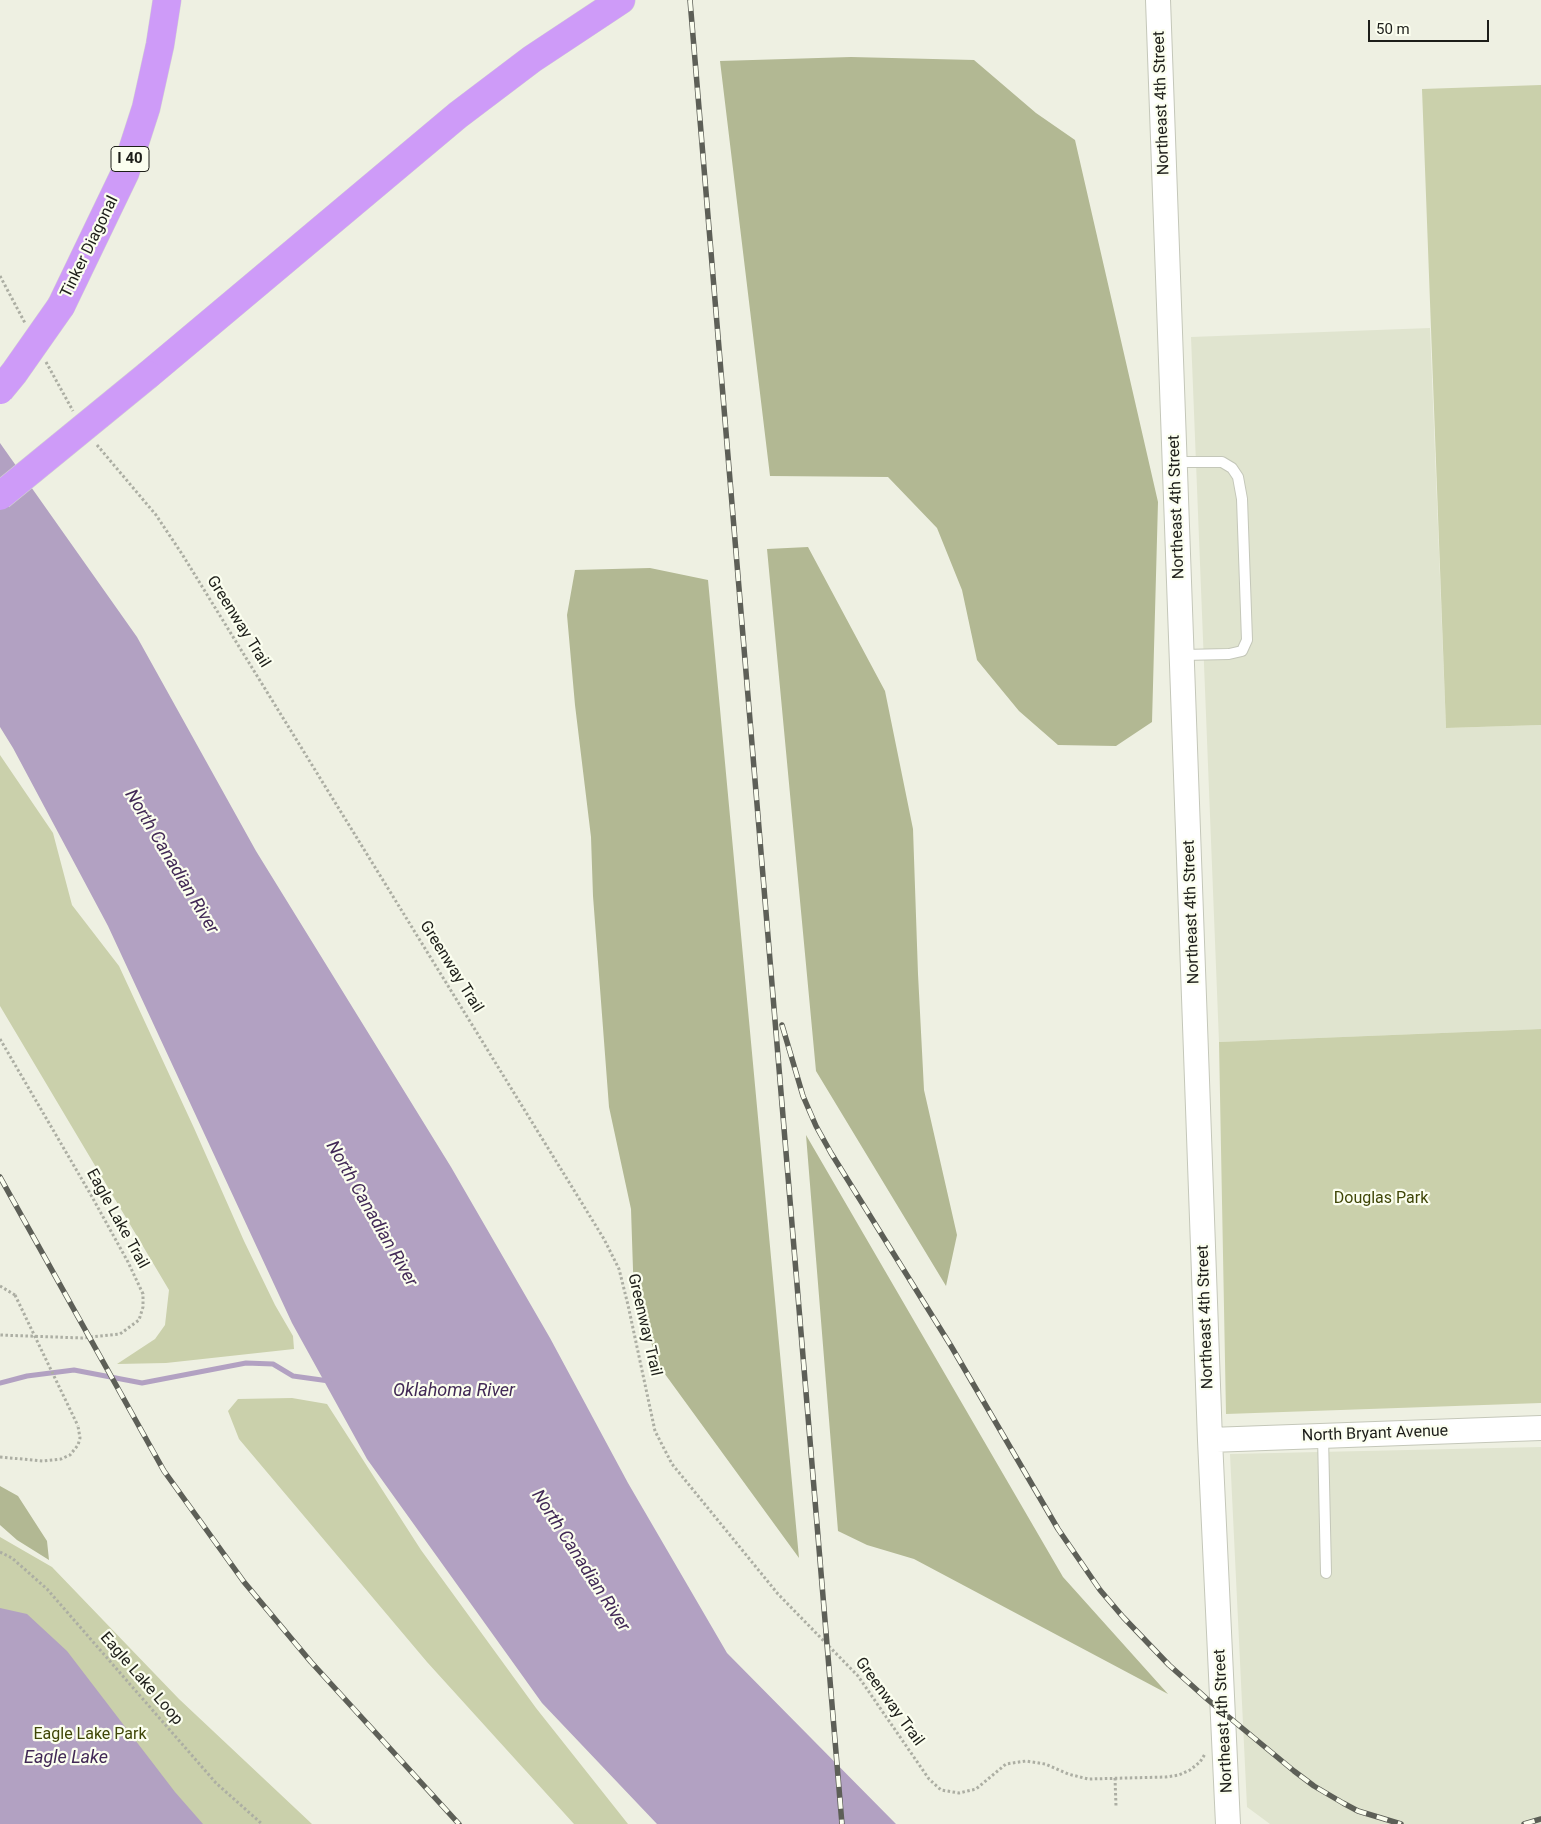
<!DOCTYPE html>
<style>
body{margin:0}
#map{position:relative;width:1541px;height:1824px;overflow:hidden;background:#eef0e2;font-family:Roboto,sans-serif}
canvas{display:block}
.scale{position:absolute;left:1368px;top:20px;width:121px;height:22px;box-sizing:border-box;border:2px solid #1d1e19;border-top:0;padding-left:6px;font-size:15px;line-height:18px;white-space:nowrap;color:#1d1e19;-webkit-text-stroke:4px #fbfeef;paint-order:stroke}
</style>
<div id="map">
<canvas width="1541" height="1824"></canvas>
<div class="scale">50 m</div>
</div>
<script>
const ctx = document.querySelector('canvas').getContext('2d');
ctx.lineJoin = 'round';
function fill(path, color) { ctx.fillStyle = color; ctx.fill(path, 'evenodd'); }
const poly = rows => new Path2D(rows.map(r => 'M' + r).join(''));
function strokePath(path, color, width, dash) { ctx.strokeStyle = color; ctx.lineWidth = width; ctx.lineCap = dash ? 'butt' : 'round'; ctx.setLineDash(dash || []); ctx.stroke(path); }
function write(font, color, halo, rows, align = 'center') {
  ctx.font = font + ' Roboto,sans-serif'; ctx.lineWidth = 4.5; ctx.setLineDash([]); ctx.textBaseline = 'middle'; ctx.strokeStyle = halo; ctx.fillStyle = color; for (const [text, x, y, turn = 0] of rows) {
    ctx.save(); ctx.translate(x, y); ctx.rotate((+turn || 0) * Math.PI / 180); ctx.textAlign = isNaN(turn) ? turn : align; if (halo) ctx.strokeText(text, 0, 0); ctx.fillText(text, 0, 0); ctx.restore();
  }
}
fill(poly([
 [1430,328,1446,728,1541,725,1541,1029,1219,1042,1191,337],
 [1541,1447,1541,1824,1270,1824,1247,1807,1230,1454]
]), '#e0e4cf');
fill(poly([
 [1541,85,1541,725,1446,728,1422,89],
 [0,755,53,833,72,905,119,966,194,1128,244,1241,275,1305,293,1336,294,1349,166,1363,117,1364,155,1339,165,1325,169,1290,0,1006],
 [1541,1029,1541,1403,1226,1414,1219,1042],
 [292,1398,327,1404,421,1550,536,1708,628,1824,574,1824,427,1662,239,1439,228,1411,238,1399],
 [0,1537,52,1567,179,1699,312,1824,0,1824]
]), '#cad0ab');
fill(poly([
 [851,57,974,60,1036,113,1075,140,1158,502,1152,722,1116,746,1058,745,1019,711,977,660,962,590,937,528,888,477,770,476,720,61],
 [808,547,885,691,913,829,918,974,924,1090,957,1235,946,1286,816,1071,767,549],
 [650,568,708,580,799,1558,662,1370,634,1300,631,1209,609,1107,593,896,591,837,575,705,567,615,575,570],
 [806,1135,1063,1577,1168,1694,914,1559,867,1545,838,1531],
 [0,1486,18,1496,47,1541,49,1560,17,1540,0,1525]
]), '#b2b893');
fill(poly([
 [0,443,137,637,256,851,451,1167,550,1338,628,1483,727,1653,896,1824,657,1824,542,1703,367,1459,292,1323,108,926,13,748,0,727],
 [0,1608,27,1614,67,1651,175,1792,203,1824,0,1824]
]), '#b2a1c2');
strokePath(poly([
 [0,1383,27,1376,74,1370,142,1383,246,1363,273,1364,293,1376,329,1381]
]), '#b2a1c2', 5);
const service = poly([
 [1176,462,1222,462,1232,468,1238,477,1242,499,1247,640,1242,651,1229,654,1183,655],
 [1323,1436,1326,1573]
]);
const tertiary = poly([
 [1158,0,1210,1440,1228,1824],
 [1210,1440,1541,1428]
]);
const motorway = poly([
 [61,306,125,173,146,108,160,45,167,0],
 [148,375,458,115,532,59,621,0]
]);
strokePath(service, '#c4c7b9', 12);
strokePath(tertiary, '#c4c7b9', 26);
strokePath(motorway, '#d2d2d1', 29);
strokePath(poly([
 [0,276,25,323],
 [46,362,73,411],
 [97,445,156,515,182,554,604,1239,619,1269,628,1305,655,1431,672,1464,778,1594,858,1676,929,1779,941,1790,959,1793,976,1789,1006,1764,1026,1761,1045,1764,1068,1774,1088,1779,1166,1777,1179,1775,1190,1770,1200,1762,1205,1754],
 [0,1039,91,1195,128,1262,143,1294,143,1307,139,1320,120,1334,82,1338,0,1335],
 [0,1286,15,1295],
 [0,1457,43,1461,61,1459,70,1455,78,1445,80,1438,78,1426],
 [0,1552,12,1558,47,1589,216,1783,262,1824],
 [1115,1778,1116,1806]
]), '#acaea3', 3, [2.5, 2.5]);
strokePath(service, '#fff', 10);
strokePath(tertiary, '#fff', 24);
strokePath(motorway, '#ce9bf8', 28);
const rail = poly([
 [690,0,842,1824],
 [782,1025,803,1096,816,1126,831,1153,951,1346,1058,1529,1100,1590,1123,1617,1169,1665,1207,1699,1294,1771,1314,1786,1343,1803,1358,1811,1401,1824],
 [0,1177,164,1471,244,1582,311,1662,459,1824],
 [1524,1824,1541,1819]
]);
strokePath(rail, '#5d5f57', 5.5);
strokePath(rail, '#fbfeef', 4, [11]);
const motorwayBridge = poly([
 [0,390,14,373,61,306],
 [0,496,148,375]
]);
strokePath(motorwayBridge, '#d2d2d1', 29, []);
strokePath(poly([
 [15,1295,78,1426]
]), '#acaea3', 3, [2.5, 2.5]);
strokePath(motorwayBridge, '#ce9bf8', 28);
for (const [x, y, w] of [
 [130,159,38]
]) { const box = new Path2D(); box.roundRect(x - w / 2, y - 12.5, w, 25, 4); ctx.fillStyle = '#fbfeef'; ctx.fill(box); strokePath(box, '#1d1e19', 1); }
write('bold 15px', '#1d1e19', null, [
 ["I 40",130,159]
]);
write('16px', '#1d1e19', '#fbfeef', [
 ["Northeast 4th Street",1162,103,-92],
 ["Tinker Diagonal",90,247,-64],
 ["Northeast 4th Street",1177,507,-92],
 ["Greenway Trail",238,622,58],
 ["Northeast 4th Street",1192,912,-92],
 ["Greenway Trail",451,967,58],
 ["Eagle Lake Trail",117,1219,61],
 ["Northeast 4th Street",1206,1317,-92],
 ["Greenway Trail",644,1325,77],
 ["North Bryant Avenue",1375,1434,-2],
 ["Eagle Lake Loop",141,1679,49],
 ["Greenway Trail",889,1702,54],
 ["Northeast 4th Street",1224,1721,-93]
]);
write('16px', '#3f4607', '#fbfeef', [
 ["Douglas Park",1381,1199],
 ["Eagle Lake Park",90,1735]
]);
write('italic 18px', '#422956', '#fbfeef', [
 ["North Canadian River",171,862,59],
 ["North Canadian River",371,1214,60],
 ["Oklahoma River",454,1391],
 ["North Canadian River",580,1561,57],
 ["Eagle Lake",66,1758]
]);
</script>
